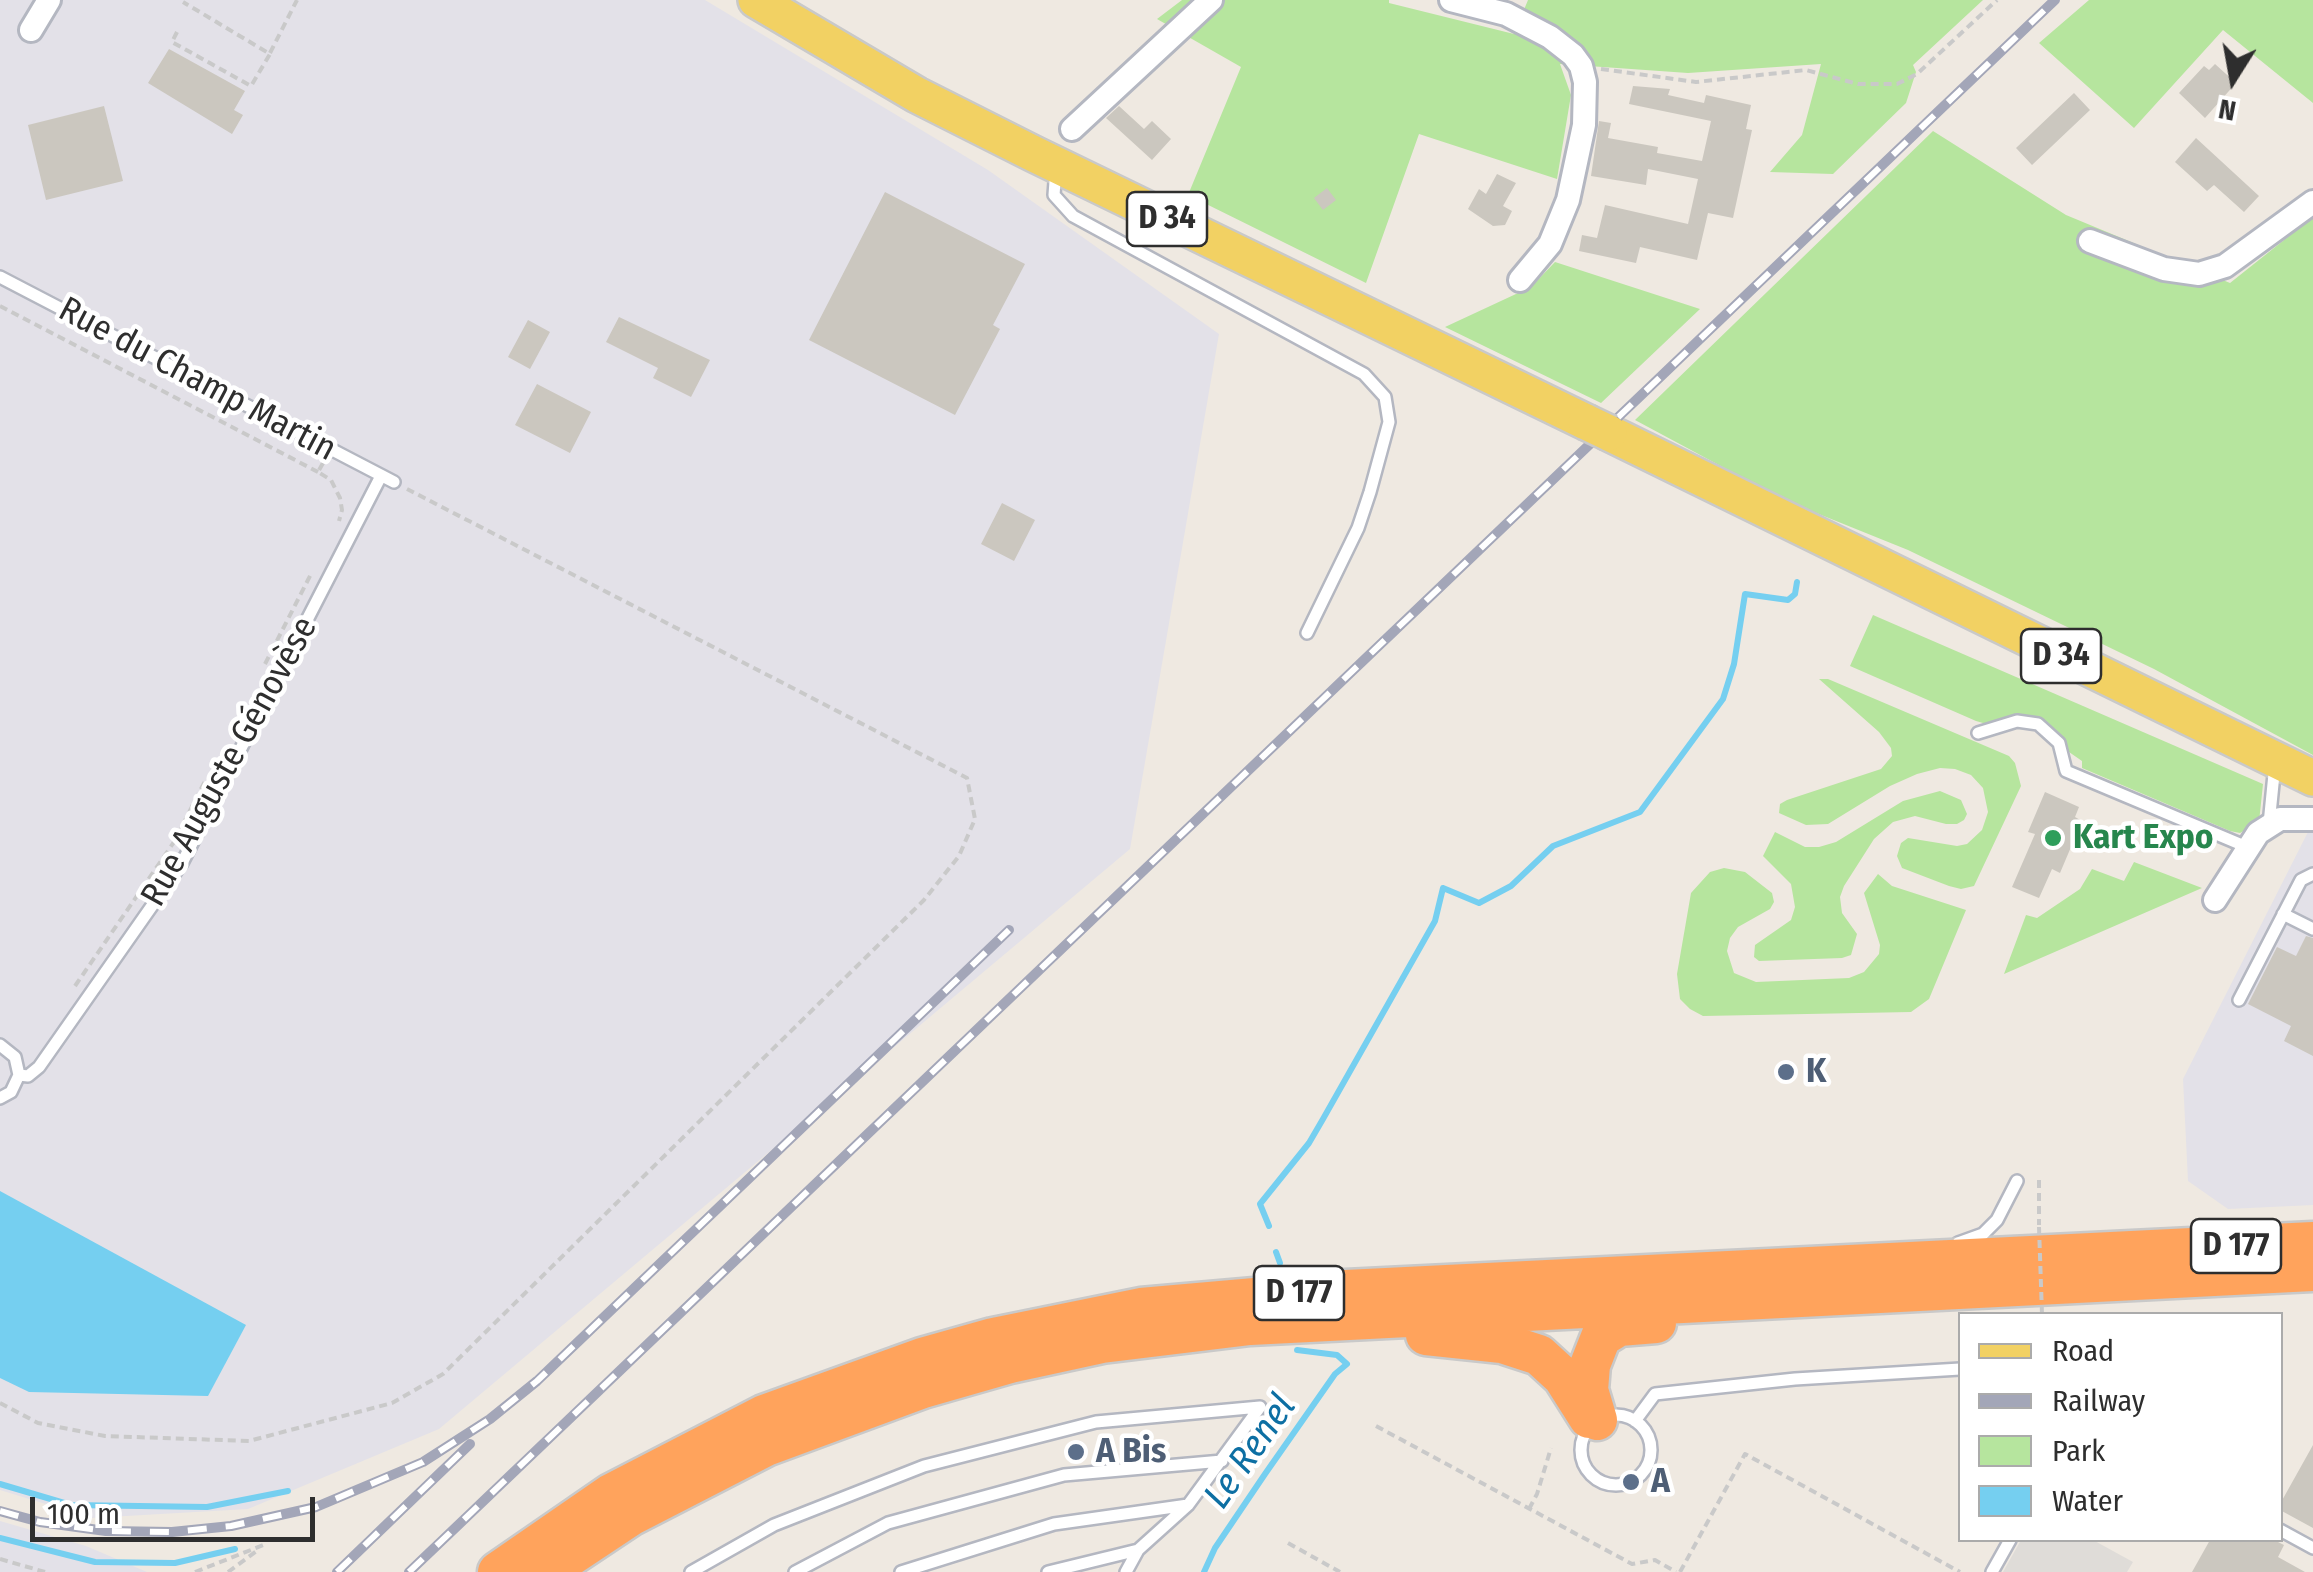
<!DOCTYPE html>
<meta charset="utf-8">
<style>
body{margin:0}
#map{position:relative;width:2313px;height:1572px;overflow:hidden;background:#efe9e1;font-family:"Fira Sans Condensed",sans-serif}
canvas{display:block}
.legend{position:absolute;left:1958px;top:1312px;width:325px;height:230px;box-sizing:border-box;background:#fff;border:2px solid #ababab;margin:0;padding:12px 18px;list-style:none;font-size:30px;color:#2e2e2e}
.legend li{display:flex;align-items:center;gap:20px;height:50px}
.legend b{width:50px;border:2px solid #ababab}
.north{position:absolute;left:2183px;top:30px;width:100px;height:100px;-webkit-text-stroke:8px #fff;paint-order:stroke;rotate:191deg;font-size:28px;font-weight:700;line-height:40px;text-align:center;color:#2e2e2e}
.north::after{content:'';display:block;margin:auto;width:35px;height:45px;background:#2e2e2e;clip-path:polygon(50% 0,100% 100%,50% 72%,0 100%)}
.scale{position:absolute;left:30px;top:1497px;width:285px;height:45px;box-sizing:border-box;border:5px solid #2e2e2e;border-top:0;padding-left:12px;font-size:30px;line-height:35px;white-space:nowrap;color:#2e2e2e;-webkit-text-stroke:8px #fff;paint-order:stroke}
</style>
<div id="map">
<canvas width="2313" height="1572"></canvas>
<ul class="legend">
<li><b style="height:12px;background:#f2d163"></b>Road</li>
<li><b style="height:12px;background:#a3a6b8"></b>Railway</li>
<li><b style="height:28px;background:#b6e59e"></b>Park</li>
<li><b style="height:28px;background:#75cff0"></b>Water</li>
</ul>
<div class="north">N</div>
<div class="scale">100 m</div>
</div>
<script>
const ctx = document.querySelector('canvas').getContext('2d');
ctx.lineJoin = 'round';
function fill(path, color) { ctx.fillStyle = color; ctx.fill(path, 'evenodd'); }
const poly = rows => new Path2D(rows.map(r => 'M' + r).join(''));
function strokePath(path, color, width, dash) { ctx.strokeStyle = color; ctx.lineWidth = width; ctx.lineCap = dash ? 'butt' : 'round'; ctx.setLineDash(dash || []); ctx.stroke(path); }
function write(font, color, halo, rows, align = 'center') {
  ctx.font = font + ' "Fira Sans Condensed",sans-serif'; ctx.lineWidth = 9; ctx.setLineDash([]); ctx.textBaseline = 'middle'; ctx.strokeStyle = halo; ctx.fillStyle = color; for (const [text, x, y, turn = 0] of rows) {
    ctx.save(); ctx.translate(x, y); ctx.rotate((+turn || 0) * Math.PI / 180); ctx.textAlign = isNaN(turn) ? turn : align; if (halo) ctx.strokeText(text, 0, 0); ctx.fillText(text, 0, 0); ctx.restore();
  }
}
fill(poly([
 [0,0,705,0,988,170,1219,334,1130,849,439,1429,248,1509,91,1518,0,1490],
 [2310,828,2313,830,2313,1205,2228,1209,2188,1181,2183,1079],
 [0,1521,86,1546,147,1572,0,1572]
]), '#e3e1e8');
fill(poly([
 [1182,0,1389,0,1389,3,1514,34,1528,0,1983,0,1913,65,1916,72,1906,103,1833,174,1770,172,1802,135,1821,64,1688,73,1560,64,1571,95,1557,179,1419,134,1366,283,1188,195,1241,67,1157,19],
 [2089,0,2313,0,2313,103,2223,30,2134,128,2039,43],
 [1933,131,2066,215,2230,283,2313,217,2313,755,2154,669,1908,550,1784,500,1635,420],
 [1555,262,1700,309,1601,403,1445,327,1531,287],
 [1873,615,2263,784,2259,822,2240,833,2230,831,2082,768,2082,761,2069,752,2054,730,2042,722,1990,725,1976,721,1850,666],
 [1819,679,1828,679,2009,756,2015,763,2021,786,1974,886,1961,889,1949,886,1902,868,1897,856,1901,843,1908,838,1957,846,1967,844,1982,830,1988,812,1983,788,1971,775,1955,769,1940,768,1917,774,1890,786,1828,824,1806,825,1779,813,1780,804,1787,800,1881,769,1892,756,1891,748,1879,732],
 [1940,791,1961,800,1967,814,1964,820,1957,824,1946,824,1915,816,1893,822,1874,839,1844,886,1840,897,1842,913,1857,934,1851,955,1842,958,1759,961,1754,957,1755,945,1791,920,1795,907,1791,884,1763,856,1775,832,1805,847,1819,847,1836,842,1903,801],
 [2134,862,2202,888,2004,974,2026,915,2037,918,2080,889,2092,869,2124,881],
 [1724,868,1745,872,1772,893,1774,902,1770,909,1738,927,1730,938,1727,951,1734,973,1756,982,1849,978,1864,972,1879,954,1880,945,1864,893,1878,874,1892,886,1966,910,1929,999,1911,1012,1703,1016,1690,1009,1680,999,1677,974,1691,893,1710,872]
]), '#b6e59e');
fill(poly([
 [2021,1540,2093,1540,2133,1562,2127,1572,2003,1572]
]), '#dfdcd8');
fill(poly([
 [0,1191,246,1325,208,1396,29,1392,0,1378]
]), '#75cff0');
strokePath(poly([
 [1269,1226,1260,1204,1309,1143,1323,1119,1435,921,1443,888,1479,903,1511,886,1553,846,1640,812,1723,699,1734,664,1745,594,1788,600,1795,594,1797,582],
 [1276,1252,1280,1263],
 [0,1484,71,1505,207,1507,288,1491],
 [0,1538,95,1562,175,1563,235,1549],
 [1204,1572,1215,1548,1265,1474,1335,1374,1347,1364,1337,1355,1297,1350]
]), '#75cff0', 6);
fill(poly([
 [169,49,245,91,234,110,243,115,232,134,148,83],
 [2215,64,2236,83,2205,118,2179,93,2204,66,2209,70],
 [1633,86,1670,89,1668,95,1704,103,1706,95,1751,105,1746,129,1752,130,1733,218,1708,213,1697,260,1640,247,1636,263,1579,251,1582,235,1597,238,1605,205,1688,224,1698,179,1648,169,1646,185,1591,176,1599,121,1611,123,1608,138,1658,147,1657,153,1702,161,1711,121,1629,104],
 [2074,93,2090,110,2032,165,2016,148],
 [104,106,123,181,46,200,28,125],
 [1119,106,1144,129,1152,121,1171,139,1152,160,1106,118],
 [2196,138,2259,196,2244,212,2214,185,2207,191,2175,162],
 [1497,174,1516,183,1503,206,1512,211,1505,225,1493,226,1468,209,1479,189,1486,194],
 [1327,188,1336,200,1323,210,1314,198],
 [885,192,1025,264,993,325,1000,329,955,415,809,340],
 [619,317,710,360,691,397,653,378,658,368,606,342],
 [528,320,550,332,530,369,508,357],
 [537,384,591,412,570,453,515,425],
 [1002,503,1035,520,1014,561,981,544],
 [2045,792,2079,807,2075,817,2082,821,2060,873,2052,869,2039,898,2012,887,2035,834,2028,832],
 [2306,936,2313,938,2313,1056,2284,1041,2291,1026,2248,1004,2277,947,2296,956],
 [2313,1445,2313,1528,2280,1510,2280,1504],
 [2210,1540,2274,1540,2284,1545,2278,1557,2305,1572,2192,1572]
]), '#cbc7bf');
const lane = poly([
 [1056,168,1054,195,1073,216,1364,374,1385,397,1389,422,1370,492,1358,528,1307,633],
 [0,277,394,482],
 [1978,733,2017,721,2038,724,2059,743,2066,771,2247,847],
 [2269,824,2275,764],
 [2283,914,2313,929],
 [2239,1000,2301,880,2313,874],
 [0,1045,15,1057,19,1075,11,1092,0,1098],
 [19,1075,28,1076,39,1067,182,863,381,476],
 [1958,1243,1983,1234,1997,1220,2017,1181],
 '1581 1450a35 35 0 1 1 70 0a35 35 0 1 1-70 0Z',
 [1635,1421,1655,1394,1795,1379,1960,1369],
 [2280,1530,2313,1548],
 [691,1572,774,1525,924,1466,1096,1422,1260,1407,1188,1505,1138,1550,1126,1572],
 [795,1572,888,1523,1064,1475,1222,1461],
 [901,1572,1054,1524,1188,1505],
 [1048,1572,1138,1550],
 [1992,1572,2010,1540]
]);
const street = poly([
 [1451,0,1506,14,1550,37,1573,55,1581,66,1585,82,1584,125,1568,200,1550,244,1520,280],
 [31,30,49,0],
 [1072,129,1211,0],
 [2090,241,2164,269,2199,274,2225,266,2313,202],
 [2215,900,2258,833,2280,819,2313,819]
]);
const primary = poly([
 [756,0,917,95,1034,154,1586,422],
 [1609,433,2313,778]
]);
const highway = poly([
 [1426,1335,1502,1343,1539,1355,1563,1377,1589,1418],
 [1597,1420,1588,1390,1590,1365,1601,1337,1619,1326,1656,1323],
 [498,1572,611,1494,764,1415,922,1358,993,1338,1141,1308,1346,1290,2313,1242],
 [546,1572,630,1516,766,1446,923,1388,1010,1363,1102,1343,1250,1325,2313,1271]
]);
strokePath(lane, '#b4b7c1', 16);
strokePath(street, '#b4b7c1', 28);
strokePath(primary, '#c9c9c9', 40);
strokePath(highway, '#c9c9c9', 45);
strokePath(poly([
 [177,32,172,42,251,86,270,54,183,2],
 [270,53,297,0],
 [1601,69,1696,82,1806,70,1858,84,1897,84,1917,74,1997,0],
 [0,306,318,472],
 [323,463,318,472,331,480,340,498,342,510,339,521],
 [265,664,311,574],
 [75,986,174,842,206,779],
 [2039,1180,2039,1225],
 [0,1403,38,1423,105,1436,249,1441,392,1403,443,1374,924,900,959,856,975,819,967,778,407,489],
 [1376,1426,1632,1564,1655,1560,1676,1572],
 [1529,1509,1537,1494,1551,1448],
 [1288,1543,1340,1572],
 [0,1559,45,1572],
 [195,1572,266,1544],
 [228,1572,258,1550],
 [1680,1572,1745,1454,1960,1572]
]), '#c9c9c9', 4, [8, 5]);
strokePath(lane, '#fff', 11);
strokePath(street, '#fff', 22);
strokePath(primary, '#f2d163', 35);
strokePath(highway, '#ffa35c', 40);
const rail = poly([
 [0,1511,40,1522,106,1531,172,1532,231,1526,316,1507,423,1462,490,1419,537,1381,1009,930],
 [337,1572,470,1444],
 [409,1572,2055,0]
]);
strokePath(rail, '#a3a6b8', 10);
strokePath(rail, '#fff', 6, [19]);
const primaryBridge = poly([
 [1586,422,1609,433]
]);
strokePath(primaryBridge, '#c9c9c9', 40, []);
strokePath(poly([
 [2039,1227,2042,1314]
]), '#c9c9c9', 4, [8, 5]);
strokePath(primaryBridge, '#f2d163', 35);
for (const [x, y, r, color] of [
 [2053,838,10,"#2e9e5b"],
 [1786,1072,10,"#5c6f8a"],
 [1076,1452,10,"#5c6f8a"],
 [1631,1482,10,"#5c6f8a"]
]) { const dot = new Path2D(); dot.arc(x, y, r, 0, 2 * Math.PI); ctx.fillStyle = color; ctx.fill(dot); strokePath(dot, '#fff', 4); }
for (const [x, y, w] of [
 [1167,219,80],
 [2061,656,80],
 [2236,1246,90],
 [1299,1293,90]
]) { const box = new Path2D(); box.roundRect(x - w / 2, y - 27, w, 54, 8); ctx.fillStyle = '#fff'; ctx.fill(box); strokePath(box, '#2e2e2e', 2.5); }
write('bold 32px', '#2e2e2e', null, [
 ["D 34",1167,219],
 ["D 34",2061,656],
 ["D 177",2236,1246],
 ["D 177",1299,1293]
]);
write('35px', '#2e2e2e', '#fff', [
 ["Rue du Champ Martin",197,380,28],
 ["Rue Auguste Génovèse",230,762,-61]
]);
write('bold 35px', '#27864d', '#fff', [
 ["Kart Expo",2073,838]
], 'left');
write('bold 35px', '#4e5e75', '#fff', [
 ["K",1806,1072],
 ["A Bis",1096,1452],
 ["A",1651,1482]
], 'left');
write('italic 38px', '#0d6fa3', '#fff', [
 ["Le Renel",1251,1452,-55]
]);
</script>
